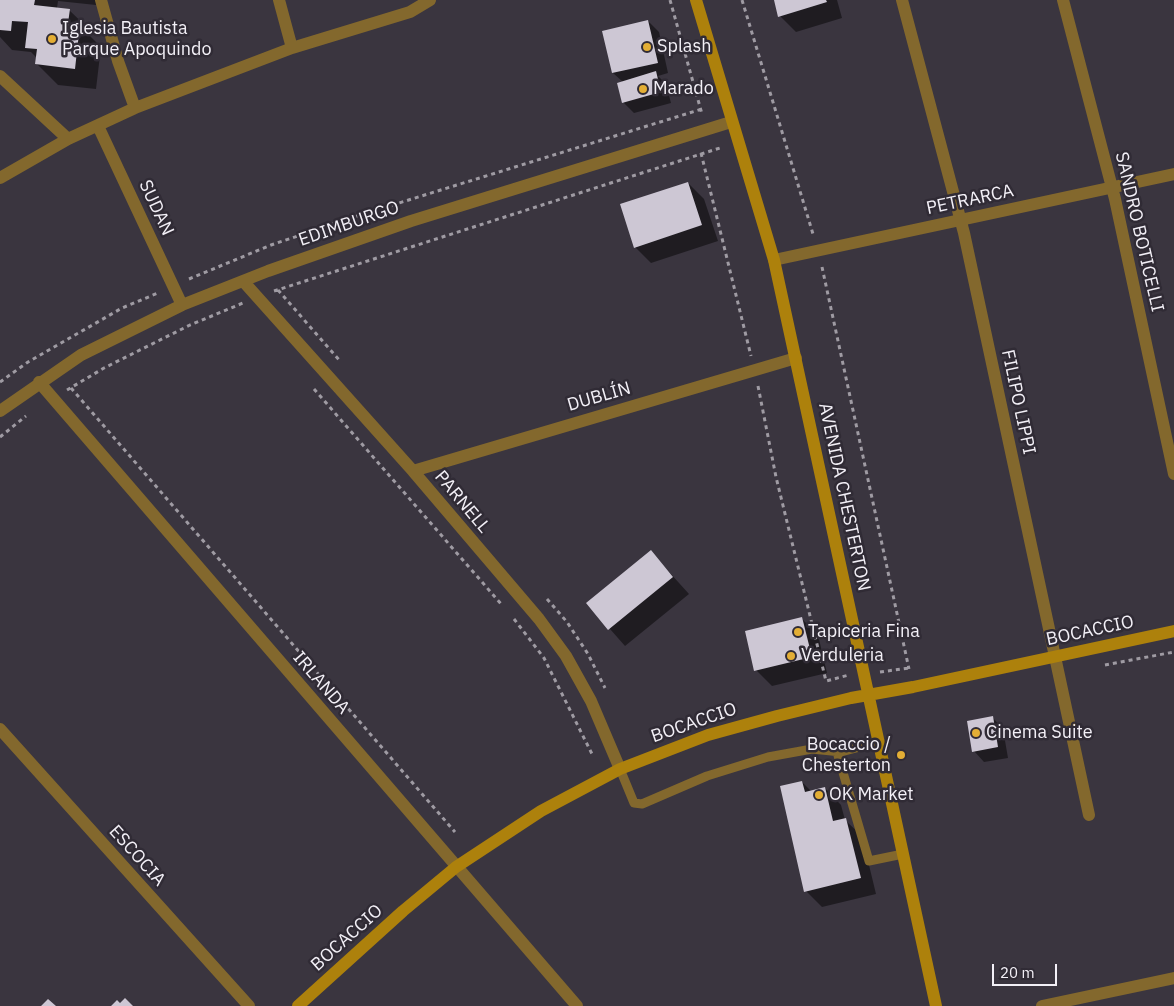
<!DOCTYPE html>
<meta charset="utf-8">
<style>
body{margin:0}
#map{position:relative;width:1174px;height:1006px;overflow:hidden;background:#3a353f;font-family:"IBM Plex Sans",sans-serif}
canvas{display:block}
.scale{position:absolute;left:992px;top:964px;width:65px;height:22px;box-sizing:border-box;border:2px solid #f3f0f7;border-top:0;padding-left:6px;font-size:15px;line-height:18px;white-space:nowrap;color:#f3f0f7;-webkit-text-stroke:4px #302b35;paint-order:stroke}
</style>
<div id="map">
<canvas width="1174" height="1006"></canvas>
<div class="scale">20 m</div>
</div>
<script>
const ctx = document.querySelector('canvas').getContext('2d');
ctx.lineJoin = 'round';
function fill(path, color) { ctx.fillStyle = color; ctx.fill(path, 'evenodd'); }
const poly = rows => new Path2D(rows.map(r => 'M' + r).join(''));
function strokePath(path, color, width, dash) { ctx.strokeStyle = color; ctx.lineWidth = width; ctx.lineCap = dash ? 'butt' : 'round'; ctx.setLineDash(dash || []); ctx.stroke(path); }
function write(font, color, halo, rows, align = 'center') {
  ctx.font = font + ' "IBM Plex Sans",sans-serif'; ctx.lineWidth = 5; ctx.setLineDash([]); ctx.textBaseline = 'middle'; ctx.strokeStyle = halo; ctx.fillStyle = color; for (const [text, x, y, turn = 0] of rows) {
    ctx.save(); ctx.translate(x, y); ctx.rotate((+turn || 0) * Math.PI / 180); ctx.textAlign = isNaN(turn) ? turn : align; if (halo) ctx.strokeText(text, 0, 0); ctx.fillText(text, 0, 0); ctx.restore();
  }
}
fill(poly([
 [0,0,97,0,96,5,58,1,57,8,69,10,91,31,90,36,101,47,96,89,58,85,37,64,37,58,31,52,12,50,0,37],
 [775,0,837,0,842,18,796,32,780,16],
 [648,21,659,32,668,73,658,76,666,84,671,103,634,113,624,103,623,82,613,73,604,32],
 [688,183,704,199,718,241,651,263,635,247],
 [651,552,689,594,625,646,588,604],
 [802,619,818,635,827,673,772,686,756,670],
 [993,718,1003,729,1008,758,984,762,974,751],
 [802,782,811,791,825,788,841,805,845,820,862,836,876,894,822,907,806,891]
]), '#0007');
fill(poly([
 [0,0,35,0,34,5,70,9,68,23,80,24,75,69,35,64,37,49,25,48,28,22,12,21,11,31,0,30],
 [774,0,826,0,827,2,778,17],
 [648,20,658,63,612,73,602,31],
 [656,71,661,92,622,103,617,83],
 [688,182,702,225,634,248,620,204],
 [651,550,673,577,608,630,586,603],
 [802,617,812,657,754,671,745,631],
 [993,716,998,747,972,752,967,721],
 [802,781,805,792,825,787,833,821,846,818,861,878,804,892,780,786],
 [125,998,133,1006,111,1006,117,1000,120,1003],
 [48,999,56,1006,41,1006]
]), '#cdc7d4');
strokePath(poly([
 [670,0,702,114],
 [742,0,813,234],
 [701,153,751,356],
 [822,267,909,669],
 [189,279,271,245,357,216,702,109],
 [278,290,340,361],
 [274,291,723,147],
 [0,382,28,362,122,308,158,293],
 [758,386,776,477,826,681,849,675],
 [71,388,455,832],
 [314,389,502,605],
 [67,390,104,368,190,325,243,303],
 [0,437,26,416],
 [547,599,567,622,588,654,605,688],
 [514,619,544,658,592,754],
 [1105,665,1174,652],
 [880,672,909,668]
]), '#9f9ba3', 3, [4, 4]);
strokePath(poly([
 [837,752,869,861,903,854],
 [620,769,634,803,642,804,707,776,768,757,812,749,841,752,879,742]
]), '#83682d', 9);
strokePath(poly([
 [101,0,118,61,135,108],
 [279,0,292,48],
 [902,0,964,233,1089,815],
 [1063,0,1115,199,1174,474],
 [0,76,68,139],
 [98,126,182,305],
 [0,178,68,139,135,108,292,48,410,12,430,0],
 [774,260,1174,174],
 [243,281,413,471,539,619,566,656,591,701,620,769],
 [39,382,577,1006],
 [0,411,81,355,182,305,268,271,411,221,731,122],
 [413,471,796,358],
 [0,729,249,1006],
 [1042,1006,1174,978]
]), '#83682d', 12);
strokePath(poly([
 [696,0,774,260,936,1006],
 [298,1006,403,911,456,867,541,811,620,769,708,735,777,716,851,698,913,687,1174,631]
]), '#ad810c', 12);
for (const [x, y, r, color] of [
 [52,39,5,"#e3ae35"],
 [647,47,5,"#e3ae35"],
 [643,89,5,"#e3ae35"],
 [798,632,5,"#e3ae35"],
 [791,656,5,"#e3ae35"],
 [976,733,5,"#e3ae35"],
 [901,755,5,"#e3ae35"],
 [819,795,5,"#e3ae35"]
]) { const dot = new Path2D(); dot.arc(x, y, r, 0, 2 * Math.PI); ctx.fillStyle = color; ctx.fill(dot); strokePath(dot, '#302b35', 2); }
write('18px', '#f3f0f7', '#302b35', [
 ["Iglesia Bautista",62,29],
 ["Parque Apoquindo",62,50],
 ["Splash",657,47],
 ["Marado",653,89],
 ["Tapiceria Fina",808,632],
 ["Verduleria",801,656],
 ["Cinema Suite",986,733],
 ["Bocaccio /",891,745,"right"],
 ["Chesterton",891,766,"right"],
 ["OK Market",829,795]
], 'left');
write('18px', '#f3f0f7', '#302b35', [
 ["PETRARCA",970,200,-12],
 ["SUDAN",156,208,65],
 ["EDIMBURGO",349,224,-19],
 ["SANDRO BOTICELLI",1139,232,77],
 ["DUBLÍN",599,397,-16],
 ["FILIPO LIPPI",1018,402,78],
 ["AVENIDA CHESTERTON",844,497,78],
 ["PARNELL",462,502,50],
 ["BOCACCIO",1090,631,-12],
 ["IRLANDA",321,683,49],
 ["BOCACCIO",694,723,-19],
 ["ESCOCIA",137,856,48],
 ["BOCACCIO",347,938,-42]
]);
</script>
